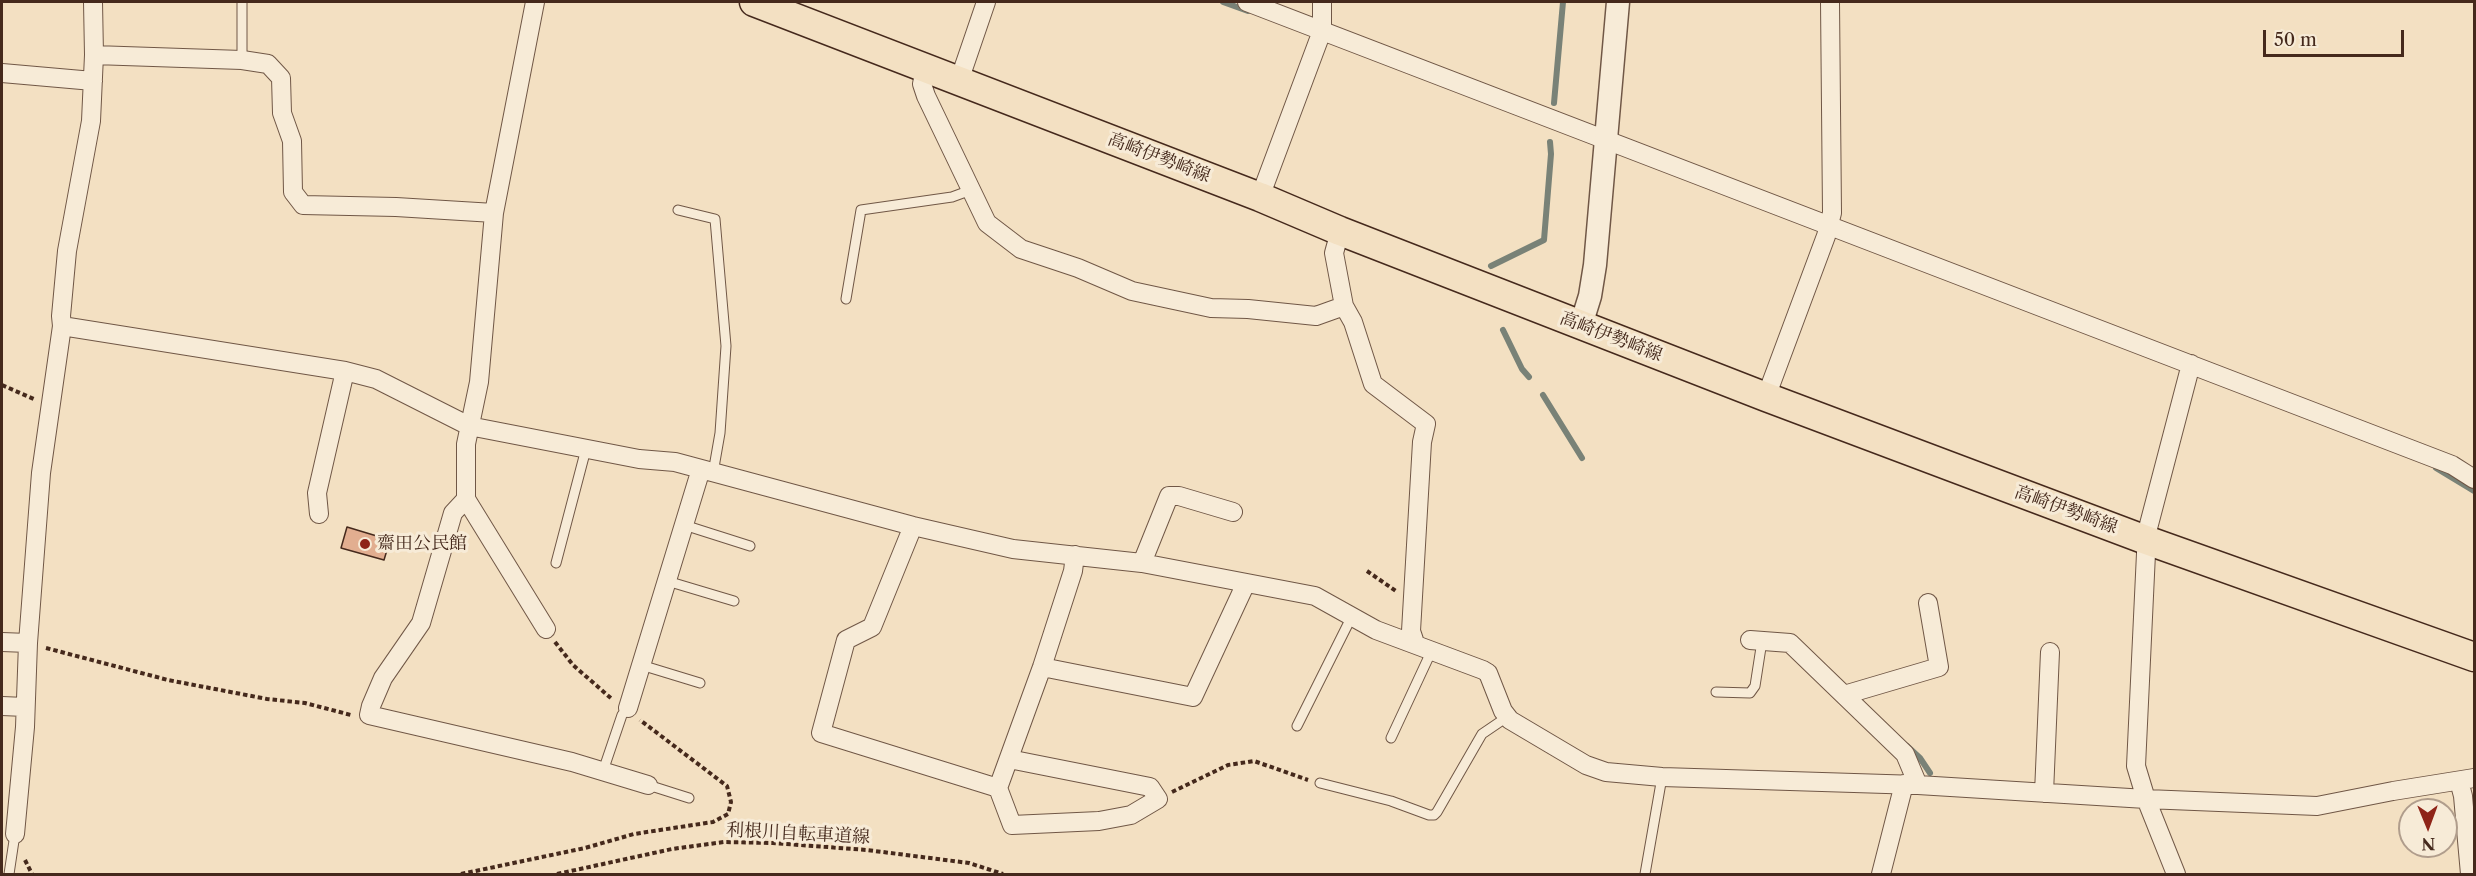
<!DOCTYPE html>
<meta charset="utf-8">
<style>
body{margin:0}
#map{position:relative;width:2476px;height:876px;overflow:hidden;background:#f3e0c2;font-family:"Libre Caslon Text",serif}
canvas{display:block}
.frame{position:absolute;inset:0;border:3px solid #45291c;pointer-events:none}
.north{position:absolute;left:2398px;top:798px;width:60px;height:60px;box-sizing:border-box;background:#f7ebd7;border:2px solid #b09d8c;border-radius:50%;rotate:179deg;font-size:16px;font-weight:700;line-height:24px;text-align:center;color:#45291c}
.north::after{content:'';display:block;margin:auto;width:21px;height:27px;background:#8f2418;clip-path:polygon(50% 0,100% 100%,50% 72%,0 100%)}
.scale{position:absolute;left:2263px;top:30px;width:141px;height:27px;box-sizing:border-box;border:3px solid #45291c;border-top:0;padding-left:8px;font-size:18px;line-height:21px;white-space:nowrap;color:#45291c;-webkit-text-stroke:4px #f7ebd7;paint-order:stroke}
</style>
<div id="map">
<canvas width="2476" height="876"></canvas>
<div class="frame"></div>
<div class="north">N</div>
<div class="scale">50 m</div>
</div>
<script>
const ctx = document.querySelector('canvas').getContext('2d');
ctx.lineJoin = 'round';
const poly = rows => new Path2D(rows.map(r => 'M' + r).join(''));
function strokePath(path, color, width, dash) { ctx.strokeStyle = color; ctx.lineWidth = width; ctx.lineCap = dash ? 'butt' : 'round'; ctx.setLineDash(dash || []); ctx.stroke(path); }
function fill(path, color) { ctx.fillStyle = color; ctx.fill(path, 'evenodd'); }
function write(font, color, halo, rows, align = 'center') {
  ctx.font = font + ' "Libre Caslon Text","Noto Serif JP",serif'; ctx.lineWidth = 6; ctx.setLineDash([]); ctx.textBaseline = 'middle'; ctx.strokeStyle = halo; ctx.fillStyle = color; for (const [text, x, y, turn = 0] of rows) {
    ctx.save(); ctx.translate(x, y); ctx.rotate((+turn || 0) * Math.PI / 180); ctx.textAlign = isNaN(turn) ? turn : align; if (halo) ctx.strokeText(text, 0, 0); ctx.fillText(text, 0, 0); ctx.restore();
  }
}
strokePath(poly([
 [1223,2,1248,11],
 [1554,103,1563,2],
 [1491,266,1544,240,1551,154,1550,142],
 [1503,330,1522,369,1529,377],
 [1543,395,1582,458],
 [2436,468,2474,491],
 [1907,746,1920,758,1930,773]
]), '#798277', 6);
const building = poly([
 [347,527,390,540,384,560,341,548,347,527]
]);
fill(building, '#e2ae90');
strokePath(building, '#45291c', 1.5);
const service = poly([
 [242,2,242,60],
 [678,210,715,219,726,346,720,433,713,473],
 [846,299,861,210,952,197,971,190],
 [684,525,750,546],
 [556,563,586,449],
 [667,581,734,601],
 [641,665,700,683],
 [1716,692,1750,693,1755,686,1762,641],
 [1297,726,1352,616],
 [1391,738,1432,650],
 [603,771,622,715,628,708],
 [1320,783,1391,801,1429,815,1434,815,1437,812,1482,734,1507,717],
 [648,785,689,798],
 [9,874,15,834],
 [1645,874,1662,777]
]);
const minor = poly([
 [535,2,494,213,479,382,466,444,466,499,453,513,421,623,383,678,371,706,369,715,572,762,648,785],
 [1247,2,2452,465,2474,479],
 [94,55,242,60,268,64,281,78,282,113,292,141,293,192,303,205,396,207,494,213],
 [925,68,922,84,926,96,987,223,1021,249,1078,268,1132,291,1211,308,1248,309,1316,316,1344,306],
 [2,73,93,81],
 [959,81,986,2],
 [1260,197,1322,31,1322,2],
 [1340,231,1334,253,1344,306,1353,322,1373,384,1426,424,1422,442,1411,631,1415,643],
 [62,326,345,371,376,379,469,426,639,459,675,462,913,526,1013,549,1142,563,1315,596,1376,630,1483,670,1488,673,1503,711,1510,720,1586,765,1606,772,1662,777,1918,785,2146,799,2317,806,2393,791,2474,778],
 [1766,397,1826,236,1832,213,1830,2],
 [466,499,546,629],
 [319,514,317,493,345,371],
 [913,526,872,627,846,640,821,733,998,788,1042,667,1073,571,1075,555],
 [1142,563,1169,496,1179,496,1233,512],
 [1750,640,1790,643,1905,754,1918,785],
 [2,642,28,643],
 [1042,667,1193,697,1246,583],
 [1844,695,1939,667,1928,603],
 [2,706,25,707],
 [628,708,701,469],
 [2459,781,2463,796,2470,874],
 [998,788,1012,825,1099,821,1131,815,1158,799,1150,787,1009,759],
 [2044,793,2050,652],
 [15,834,25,727,28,643,41,473,62,326,61,316,67,251,91,121,94,55,93,2],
 [1881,874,1904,784],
 [2176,874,2146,799,2136,766,2147,532,2191,364]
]);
const tertiary = poly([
 [1581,325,1590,296,1595,265,1618,2]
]);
const primary = poly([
 [754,2,1260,197,1340,231,1766,397,2146,540,2474,657]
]);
strokePath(service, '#705746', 11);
strokePath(minor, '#705746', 20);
strokePath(tertiary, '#705746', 25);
strokePath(primary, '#45291c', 31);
strokePath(poly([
 [2,385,36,400],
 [1367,571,1396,591],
 [555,642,573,665,613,700],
 [46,648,168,680,267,699,305,703,351,715],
 [1172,792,1228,765,1254,761,1308,780],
 [25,860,32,874],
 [461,874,585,848,634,834,713,822,728,814,731,802,727,786,640,720],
 [557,874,672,849,724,842,773,843,867,850,969,863,1003,874]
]), '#45291c', 4, [4.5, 3]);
strokePath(service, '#f7ebd7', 9);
strokePath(minor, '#f7ebd7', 18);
strokePath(tertiary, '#f7ebd7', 22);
strokePath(primary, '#f3e0c2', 28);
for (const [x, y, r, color] of [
 [365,544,6,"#8f2418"]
]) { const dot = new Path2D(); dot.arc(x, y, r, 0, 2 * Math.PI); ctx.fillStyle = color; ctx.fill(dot); strokePath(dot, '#f7ebd7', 2); }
write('18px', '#45291c', '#f7ebd7', [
 ["高崎伊勢崎線",1159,158,21],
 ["高崎伊勢崎線",1611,337,21],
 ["高崎伊勢崎線",2066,510,20],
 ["利根川自転車道線",798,834,3]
]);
write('18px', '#45291c', '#f7ebd7', [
 ["齋田公民館",377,544]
], 'left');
</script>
